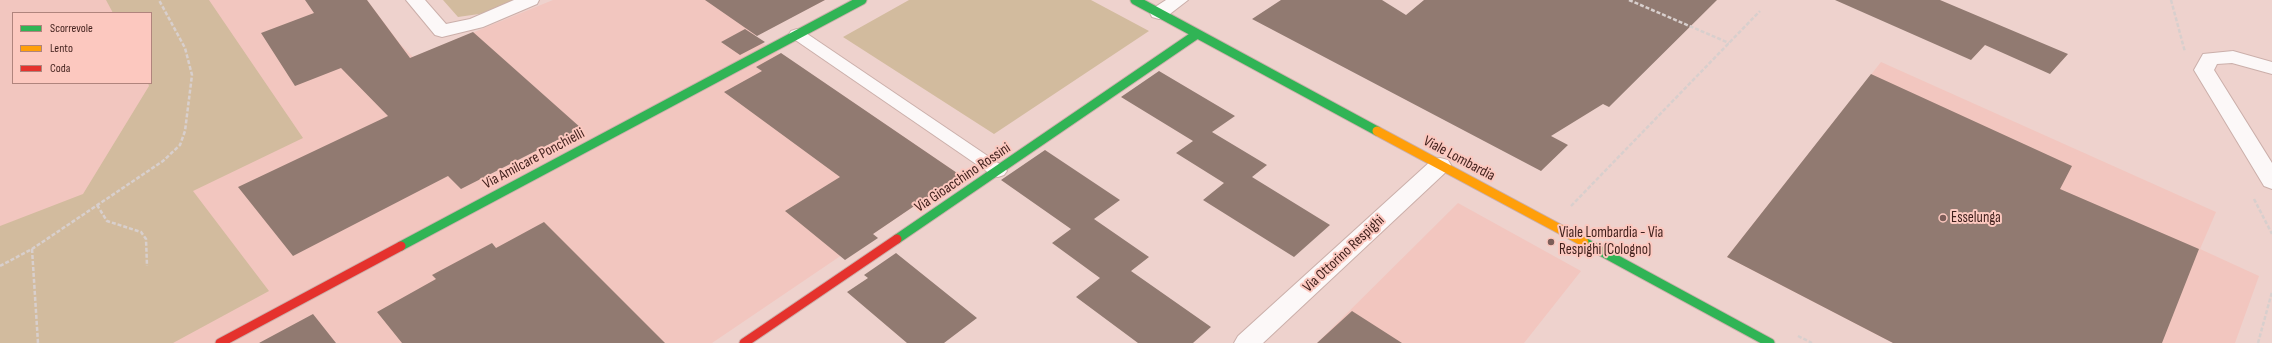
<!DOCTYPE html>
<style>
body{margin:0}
#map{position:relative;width:2272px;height:343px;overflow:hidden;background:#eed2cd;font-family:"Sofia Sans Condensed",sans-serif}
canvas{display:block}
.legend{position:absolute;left:12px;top:12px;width:140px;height:72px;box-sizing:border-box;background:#fcc8bf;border:1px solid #b0847d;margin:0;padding:5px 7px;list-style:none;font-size:12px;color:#3f1f1b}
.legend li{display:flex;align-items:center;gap:8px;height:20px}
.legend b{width:20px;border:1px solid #b0847d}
</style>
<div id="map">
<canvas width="2272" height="343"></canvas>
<ul class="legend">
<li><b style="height:5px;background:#30b455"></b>Scorrevole</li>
<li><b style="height:5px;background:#ff9f0a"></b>Lento</li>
<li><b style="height:5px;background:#e5322d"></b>Coda</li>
</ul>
</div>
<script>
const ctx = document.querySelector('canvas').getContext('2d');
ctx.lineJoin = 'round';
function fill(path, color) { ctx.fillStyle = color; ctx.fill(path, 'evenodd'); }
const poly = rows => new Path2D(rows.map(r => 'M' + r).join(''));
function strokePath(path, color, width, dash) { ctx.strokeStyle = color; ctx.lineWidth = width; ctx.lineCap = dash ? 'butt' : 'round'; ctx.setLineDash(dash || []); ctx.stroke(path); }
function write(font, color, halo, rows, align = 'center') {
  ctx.font = font + ' "Sofia Sans Condensed",sans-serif'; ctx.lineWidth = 4; ctx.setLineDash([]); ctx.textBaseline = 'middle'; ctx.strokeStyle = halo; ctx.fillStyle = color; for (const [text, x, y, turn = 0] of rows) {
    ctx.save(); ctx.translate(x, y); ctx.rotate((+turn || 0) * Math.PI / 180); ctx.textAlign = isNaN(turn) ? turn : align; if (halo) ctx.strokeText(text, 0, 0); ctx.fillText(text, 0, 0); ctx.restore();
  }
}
fill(poly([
 [0,0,367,0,401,45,413,57,553,0,825,0,752,37,786,57,960,175,712,343,0,343],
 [13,13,151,13,151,83,13,83],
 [1881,62,2216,212,2200,249,2259,276,2235,343,1893,343,1727,257],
 [1458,203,1581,271,1524,343,1317,343]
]), '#f2c6bf');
fill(poly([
 [106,0,209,0,303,138,193,191,269,291,173,343,0,343,0,226,83,194,149,86,148,83,151,83,151,13,113,13],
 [443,0,520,0,493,12,458,17],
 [909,0,1091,0,1149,31,994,134,843,37]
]), '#d2bb9e');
fill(poly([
 [305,0,367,0,410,58,473,32,581,128,461,189,448,176,293,256,238,187,388,116,341,68,295,86,261,33,314,13],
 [705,0,825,0,757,36],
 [1281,0,1382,0,1406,15,1424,0,1717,0,1609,107,1603,104,1551,136,1568,145,1541,171,1252,19],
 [1835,0,1940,0,2068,54,2050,74,1985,45,1971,60],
 [745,29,765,42,740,55,721,42],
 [781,53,960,175,873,234,878,238,845,260,785,211,840,177,724,92,762,71,756,67],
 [1159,71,1235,116,1212,132,1267,165,1252,177,1330,225,1294,257,1203,200,1224,183,1176,153,1193,141,1121,97],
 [1871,74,2072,166,2060,189,2199,249,2162,343,1893,343,1727,257],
 [1045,150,1120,200,1094,219,1149,257,1131,271,1211,327,1193,343,1138,343,1076,297,1100,278,1052,243,1071,229,1001,180],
 [544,222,665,343,402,343,377,312,436,279,432,275,492,243,496,248],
 [896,253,977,318,944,343,907,343,847,292,868,278,864,275],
 [1352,311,1402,343,1317,343],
 [313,314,336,343,259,343]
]), '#917a71');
const lane = poly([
 [797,29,803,31,1004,167,1007,171,1004,175,998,177,992,175,791,37,789,34,791,31,797,29]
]);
const street = poly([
 [406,0,425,0,446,24,470,19,514,0,539,0,537,4,483,27,442,37,435,35,406,0],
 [1166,0,1188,0,1166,17,1159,19,1152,17,1150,13,1152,9,1166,0],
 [2233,51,2272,62,2272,74,2232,63,2217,64,2214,70,2272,163,2272,189,2264,186,2194,70,2203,54,2233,51],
 [1440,158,1448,160,1451,165,1448,170,1263,343,1234,343,1238,336,1432,160,1440,158]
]);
const fast = poly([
 [1135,0,1377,131],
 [897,239,1197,34],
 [1584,242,1770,343],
 [401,246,862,0]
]);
const slow = poly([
 [1377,131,1584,242]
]);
const jam = poly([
 [220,343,401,246],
 [744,343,897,239]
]);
strokePath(lane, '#cbafaa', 2);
strokePath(street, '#cbafaa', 2);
strokePath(fast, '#cbafaa', 11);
strokePath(slow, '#cbafaa', 11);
strokePath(jam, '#cbafaa', 11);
strokePath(poly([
 [1629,0,1729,43],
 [2171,0,2185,52],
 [2254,199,2272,234],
 [97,205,107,221,141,232,146,239,147,266],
 [1571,206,1760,11],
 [32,249,38,343],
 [0,266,32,249,163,161,180,145,185,131,192,75,185,48,159,0],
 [1798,336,1812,343],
 [2258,343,2272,292]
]), '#d8cfcd', 2.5, [4, 2]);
fill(lane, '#fcf8f8');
fill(street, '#fcf8f8');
strokePath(fast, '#30b455', 9);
strokePath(slow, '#ff9f0a', 9);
strokePath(jam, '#e5322d', 9);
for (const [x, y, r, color] of [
 [1943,218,4,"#7c5e59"],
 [1551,242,4,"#7c5e59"]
]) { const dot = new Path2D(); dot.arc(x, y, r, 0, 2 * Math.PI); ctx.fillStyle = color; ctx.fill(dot); strokePath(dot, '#fcc8bf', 1.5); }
write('15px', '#3f1f1b', '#fcc8bf', [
 ["Via Amilcare Ponchielli",534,159,-28],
 ["Viale Lombardia",1459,159,28],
 ["Via Gioacchino Rossini",963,178,-34],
 ["Via Ottorino Respighi",1344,254,-43]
]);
write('15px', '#3f1f1b', '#fcc8bf', [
 ["Esselunga",1951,218],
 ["Viale Lombardia - Via",1559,233],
 ["Respighi (Cologno)",1559,250]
], 'left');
</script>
